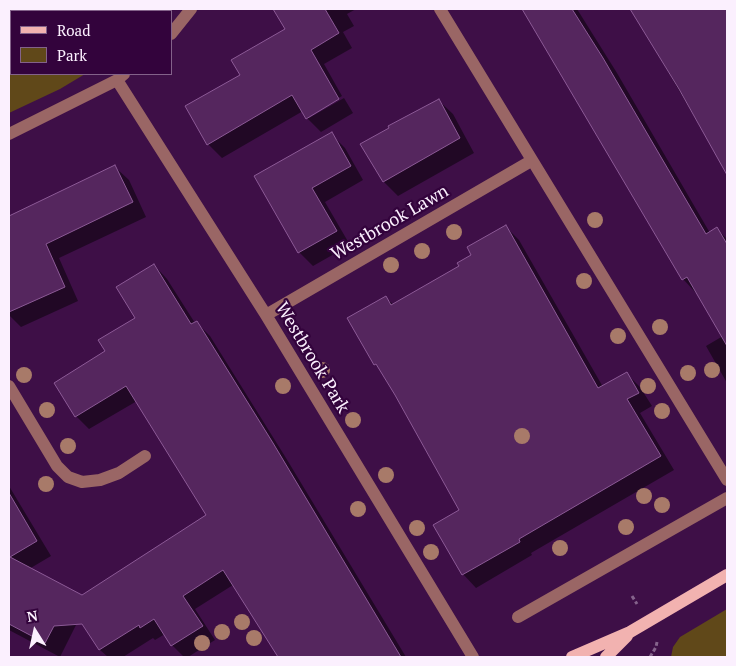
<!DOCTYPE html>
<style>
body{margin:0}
#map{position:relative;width:736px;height:666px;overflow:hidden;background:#3e0f47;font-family:"PT Serif",serif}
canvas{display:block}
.frame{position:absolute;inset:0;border:10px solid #fbf0fe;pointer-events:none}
.legend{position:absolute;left:10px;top:10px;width:162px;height:65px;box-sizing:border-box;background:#33033c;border:1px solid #83628a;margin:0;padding:6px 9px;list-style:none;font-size:15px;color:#fbf0fe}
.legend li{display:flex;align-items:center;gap:10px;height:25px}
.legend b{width:25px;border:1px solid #83628a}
.north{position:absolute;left:10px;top:606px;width:50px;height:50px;-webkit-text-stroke:4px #33033c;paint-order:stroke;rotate:350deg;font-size:14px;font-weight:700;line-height:20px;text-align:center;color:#fbf0fe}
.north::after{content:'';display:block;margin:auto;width:18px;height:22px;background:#fbf0fe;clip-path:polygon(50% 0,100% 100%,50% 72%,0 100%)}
</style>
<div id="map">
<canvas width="736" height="666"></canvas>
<div class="frame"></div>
<ul class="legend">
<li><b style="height:6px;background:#f2b2b0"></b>Road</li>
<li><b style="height:14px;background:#604819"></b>Park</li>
</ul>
<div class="north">N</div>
</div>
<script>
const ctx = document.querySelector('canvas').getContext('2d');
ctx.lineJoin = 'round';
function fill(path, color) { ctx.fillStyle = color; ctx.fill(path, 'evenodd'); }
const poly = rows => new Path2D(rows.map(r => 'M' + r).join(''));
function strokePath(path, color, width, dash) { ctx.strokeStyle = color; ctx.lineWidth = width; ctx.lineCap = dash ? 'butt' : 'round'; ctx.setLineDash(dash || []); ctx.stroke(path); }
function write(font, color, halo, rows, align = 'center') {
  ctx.font = font + ' "PT Serif",serif'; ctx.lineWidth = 4.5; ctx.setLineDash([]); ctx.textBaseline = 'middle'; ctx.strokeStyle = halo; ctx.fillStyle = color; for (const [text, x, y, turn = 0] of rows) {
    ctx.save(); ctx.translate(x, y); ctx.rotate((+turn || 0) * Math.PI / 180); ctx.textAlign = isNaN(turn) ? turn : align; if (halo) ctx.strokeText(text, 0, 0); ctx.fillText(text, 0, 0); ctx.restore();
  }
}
fill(poly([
 [9,9,163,9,161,11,11,11,11,74,85,74,60,89,9,113],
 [727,609,727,657,671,657,673,647,680,637]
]), '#604819');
fill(poly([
 [275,9,356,9,347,14,354,26,343,32,352,48,324,64,342,96,309,115,309,118,344,98,353,113,321,132,307,118,303,111,222,158,208,144,241,75,287,30],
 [522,9,577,9,617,73,710,233,717,229,727,239,727,383,706,346,723,336,698,292,696,293,683,279],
 [638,9,727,9,727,169,722,164,633,12],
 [438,100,453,114,474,153,398,196,384,182,390,128],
 [331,134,345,148,363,180,325,202,350,245,313,266,299,252,255,177],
 [115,167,129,180,146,217,59,258,78,301,21,327,9,315,9,218],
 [506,227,519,240,603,387,627,374,640,387,652,406,640,413,674,470,531,553,532,555,476,588,463,574,460,511,382,371,375,364,386,298,394,305,461,266],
 [154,265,167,279,195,323,196,322,210,336,286,458,406,657,279,657,233,585,195,609,215,640,188,657,184,657,172,645,165,634,155,640,153,638,123,657,108,657,100,650,81,620,81,615,60,657,9,630,9,486,51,556,29,569,81,597,208,515,137,401,89,429,76,416,106,351,137,319]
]), '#0007');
const building = poly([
 [273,9,325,9,339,33,311,50,339,99,306,119,292,95,207,145,185,106,240,75,231,60,285,29,273,9],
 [522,9,572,9,603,58,706,234,717,227,727,244,727,346,687,277,682,280,522,9],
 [630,9,727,9,727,175,679,89,630,9],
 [439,99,460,138,383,182,360,144,389,128,388,126,439,99],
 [332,132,351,166,312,188,337,231,298,253,254,176,332,132],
 [115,165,133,202,46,244,65,287,9,312,9,216,115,165],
 [506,225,598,388,627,372,639,393,627,399,661,456,519,539,520,542,462,575,433,525,459,510,395,395,376,364,374,365,347,318,386,296,391,305,459,266,457,263,471,255,467,247,506,225],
 [154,264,191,324,197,321,273,443,401,657,278,657,223,570,183,596,203,626,171,646,154,619,140,628,139,625,99,650,82,624,54,626,45,643,9,624,9,493,37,541,10,557,82,595,206,515,126,386,75,417,54,383,105,351,98,340,135,318,116,287,154,264]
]);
fill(building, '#55265e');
strokePath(building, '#8c5a96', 1);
strokePath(poly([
 [138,9,139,11],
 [632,596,637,604],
 [650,657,656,647,657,642]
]), '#85638c', 3, [4, 2.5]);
strokePath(poly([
 [440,9,727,480],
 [171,34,191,9],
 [117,80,266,315,473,657],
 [9,134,117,80,124,74],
 [266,315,531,161],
 [9,386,57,466,68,477,82,482,100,480,119,473,145,456],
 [518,617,727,498]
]), '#9a6665', 12);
strokePath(poly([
 [572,657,630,632,727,575],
 [606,657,627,636]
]), '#f2b2b0', 12);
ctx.fillStyle = '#a87a69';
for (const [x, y] of [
 [595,220],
 [454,232],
 [422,251],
 [391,265],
 [584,281],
 [660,327],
 [618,336],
 [322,370],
 [712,370],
 [688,373],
 [24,375],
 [283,386],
 [648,386],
 [47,410],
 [662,411],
 [353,420],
 [522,436],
 [68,446],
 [386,475],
 [46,484],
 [644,496],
 [662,505],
 [358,509],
 [626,527],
 [417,528],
 [560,548],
 [431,552],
 [242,622],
 [222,632],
 [254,638],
 [202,643]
]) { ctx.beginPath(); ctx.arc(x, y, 8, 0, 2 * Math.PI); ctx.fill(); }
write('18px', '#fbf0fe', '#33033c', [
 ["Westbrook Lawn",390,223,-30],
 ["Westbrook Park",312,358,59]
]);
</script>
